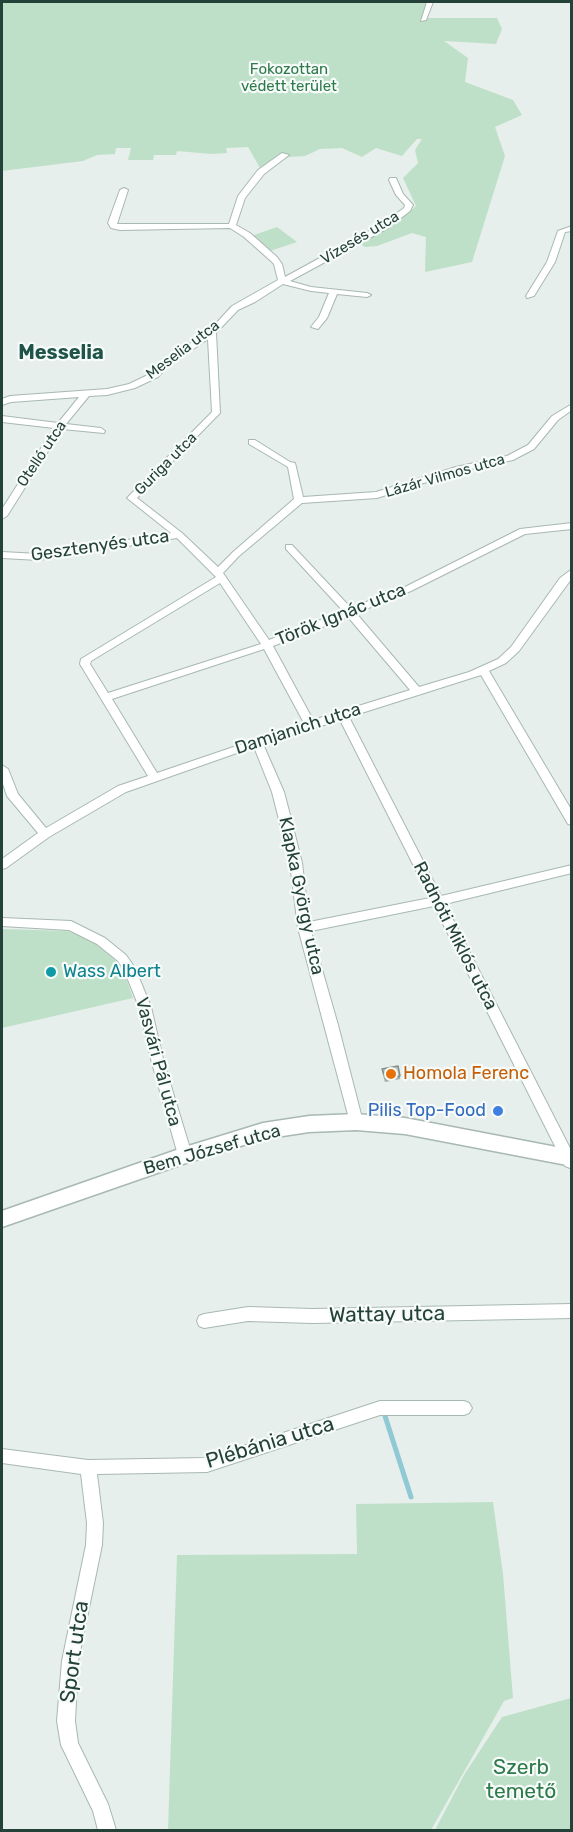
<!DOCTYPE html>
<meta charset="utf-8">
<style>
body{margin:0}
#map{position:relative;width:573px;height:1832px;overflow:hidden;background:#e6efeb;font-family:Rubik,sans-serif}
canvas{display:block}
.frame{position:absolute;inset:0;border:3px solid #24423a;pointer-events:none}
</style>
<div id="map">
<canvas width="573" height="1832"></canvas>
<div class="frame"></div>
</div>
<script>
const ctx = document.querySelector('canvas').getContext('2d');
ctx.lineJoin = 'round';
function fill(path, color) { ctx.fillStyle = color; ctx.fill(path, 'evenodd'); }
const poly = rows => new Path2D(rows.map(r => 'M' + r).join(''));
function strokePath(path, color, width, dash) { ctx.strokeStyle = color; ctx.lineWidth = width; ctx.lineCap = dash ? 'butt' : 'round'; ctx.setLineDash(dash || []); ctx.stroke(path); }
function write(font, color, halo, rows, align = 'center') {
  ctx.font = font + ' Rubik,sans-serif'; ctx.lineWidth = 4.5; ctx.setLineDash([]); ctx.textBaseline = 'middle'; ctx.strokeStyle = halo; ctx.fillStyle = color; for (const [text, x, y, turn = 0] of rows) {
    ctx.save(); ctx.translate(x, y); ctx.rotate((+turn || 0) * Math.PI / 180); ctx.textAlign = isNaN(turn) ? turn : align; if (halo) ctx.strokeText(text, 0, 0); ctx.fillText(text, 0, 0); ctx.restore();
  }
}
fill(poly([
 [2,2,429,2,424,16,425,18,497,18,502,29,496,44,444,41,468,58,465,82,513,100,522,115,495,127,505,156,472,262,425,272,426,237,412,233,377,246,365,247,360,244,392,226,416,206,403,178,418,163,415,150,422,139,417,139,402,156,376,148,362,157,342,148,320,149,305,156,289,157,280,162,279,158,260,168,248,147,226,148,227,153,211,154,177,151,176,155,154,155,153,160,128,160,131,148,116,148,115,154,97,155,83,161,2,171],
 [277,227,297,242,270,251,251,236],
 [2,929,67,931,90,939,114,959,123,970,133,998,2,1028],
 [493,1502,503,1574,513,1698,504,1701,431,1830,168,1830,177,1555,357,1554,356,1504],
 [571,1698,571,1830,435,1830,464,1775,502,1717]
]), '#bfe0c8');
strokePath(poly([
 [385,1416,411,1497]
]), '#8ec9d4', 5);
const minor = poly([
 [427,2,433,2,426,20,421,21,427,2],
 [282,153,289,155,264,174,245,198,236,225,250,233,277,257,282,264,285,277,382,224,404,208,405,205,396,195,389,180,390,178,396,178,403,194,413,205,410,211,388,228,290,281,311,287,367,293,371,295,367,297,337,294,327,318,318,329,311,327,319,317,329,293,311,291,283,284,255,302,238,310,216,333,220,413,137,498,182,533,218,567,233,552,294,499,288,467,249,444,249,440,255,440,290,462,295,463,303,497,376,492,456,467,507,456,528,445,552,416,572,404,572,410,558,420,534,449,513,460,461,471,377,498,302,503,239,556,223,573,269,640,343,611,286,549,286,545,292,545,351,608,405,587,520,529,572,523,572,529,525,534,411,591,356,613,419,687,469,672,498,659,511,647,560,578,572,569,572,578,519,651,506,663,489,671,572,811,572,825,568,824,481,675,349,717,441,896,572,865,572,873,445,904,572,1152,570,1168,565,1166,434,906,311,931,338,1025,363,1122,361,1126,356,1128,351,1126,298,928,290,863,272,792,254,747,126,792,49,837,6,868,2,869,2,859,38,833,7,796,2,781,2,765,8,769,18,794,46,828,118,786,148,776,80,664,81,659,216,577,177,538,39,560,2,558,2,552,39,554,171,533,127,498,212,412,208,339,167,367,158,377,135,388,107,395,89,396,66,424,101,428,105,431,104,433,62,429,7,516,2,519,2,509,54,428,2,422,2,416,58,423,79,397,11,402,2,405,2,399,10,396,107,389,129,384,152,373,161,363,209,331,232,306,278,280,274,264,271,261,244,237,230,228,120,230,111,228,108,223,120,190,124,188,128,190,117,224,229,224,238,196,258,170,282,153],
 [220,583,261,644,108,693,90,664,91,661,220,583],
 [348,617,410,690,313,720,273,646,348,617],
 [264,649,304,723,157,773,112,699,264,649],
 [340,720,430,898,309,922,302,863,290,815,284,792,263,744,340,720],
 [572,226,572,231,565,232,555,262,534,296,527,298,526,296,547,262,558,231,572,226],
 [2,918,71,921,105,938,126,955,135,968,151,1007,164,1063,192,1155,190,1159,185,1161,180,1159,178,1155,152,1063,139,1007,124,970,118,961,97,944,69,930,2,926,2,918],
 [572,1304,572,1318,312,1323,248,1321,204,1328,199,1326,197,1321,199,1316,204,1314,248,1307,312,1309,572,1304],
 [380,1401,464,1401,469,1403,472,1408,469,1413,464,1415,380,1415,207,1472,97,1474,103,1523,102,1545,78,1661,75,1721,78,1743,108,1804,116,1830,98,1830,93,1811,61,1745,57,1721,62,1661,86,1545,87,1523,81,1474,2,1463,2,1449,88,1460,207,1458,380,1401]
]);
const tertiary = poly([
 [356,1114,405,1118,572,1150,572,1166,405,1134,356,1130,309,1132,263,1139,186,1163,2,1227,2,1211,185,1147,263,1123,309,1116,356,1114]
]);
strokePath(minor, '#a8b8b2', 2);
strokePath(tertiary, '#a8b8b2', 3);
fill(minor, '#fff');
fill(tertiary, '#fff');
fill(poly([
 [382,1069,400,1076,400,1079,385,1082,382,1072]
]), '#a1aea9');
const building = poly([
 [398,1066,400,1076,386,1078,382,1069,398,1066]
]);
fill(building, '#bbcac4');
strokePath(building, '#838d89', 1.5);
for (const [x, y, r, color] of [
 [51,972,6,"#0f9aa8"],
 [391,1074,6,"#e8710a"],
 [498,1111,6,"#3f7fe0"]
]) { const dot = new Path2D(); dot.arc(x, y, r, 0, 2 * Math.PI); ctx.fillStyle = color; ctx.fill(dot); strokePath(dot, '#f7fbf9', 2); }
write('15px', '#2d7a4b', '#f7fbf9', [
 ["Fokozottan",289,70],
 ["védett terület",289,87]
]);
write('15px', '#24423a', '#f7fbf9', [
 ["Vízesés utca",360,238,-31],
 ["Meselia utca",183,350,-37],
 ["Otelló utca",42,454,-56],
 ["Guriga utca",166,464,-45],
 ["Lázár Vilmos utca",445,476,-16]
]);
write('18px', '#24423a', '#f7fbf9', [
 ["Gesztenyés utca",100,546,-8],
 ["Török Ignác utca",341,615,-22],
 ["Damjanich utca",298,729,-18],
 ["Klapka György utca",301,896,78],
 ["Radnóti Miklós utca",455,936,63],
 ["Vasvári Pál utca",158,1062,75],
 ["Bem József utca",212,1150,-16]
]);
write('18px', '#0d838f', '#f7fbf9', [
 ["Wass Albert",63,972]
], 'left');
write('18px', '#c56008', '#f7fbf9', [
 ["Homola Ferenc",403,1074]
], 'left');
write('18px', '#366cbe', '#f7fbf9', [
 ["Pilis Top-Food",486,1111]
], 'right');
write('bold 20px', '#1f5548', '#f7fbf9', [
 ["Messelia",61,353]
]);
write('21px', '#24423a', '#f7fbf9', [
 ["Wattay utca",387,1315,-1],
 ["Plébánia utca",270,1443,-17],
 ["Sport utca",75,1652,-82]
]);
write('21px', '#2d7a4b', '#f7fbf9', [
 ["Szerb",521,1768],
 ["temető",521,1792]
]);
</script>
